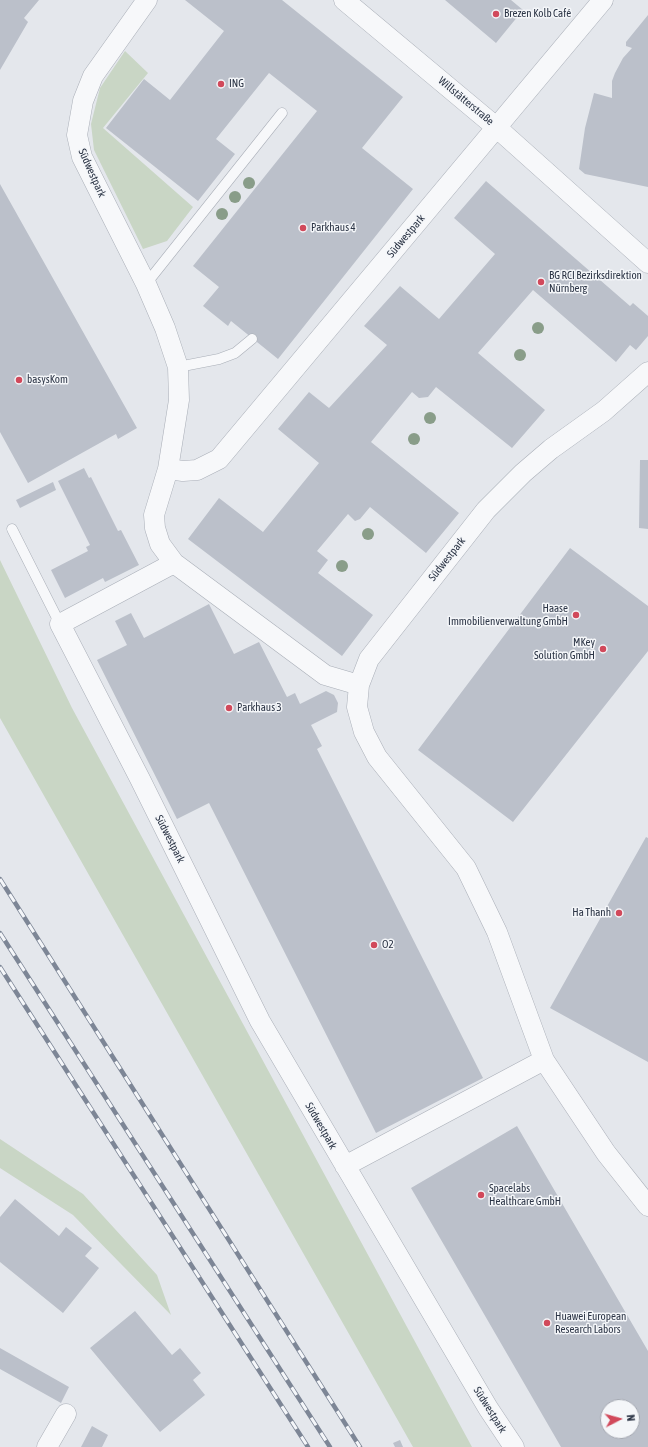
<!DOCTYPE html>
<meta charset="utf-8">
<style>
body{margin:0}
#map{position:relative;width:648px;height:1447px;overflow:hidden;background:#e4e7ec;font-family:"Asap Condensed",sans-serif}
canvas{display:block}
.north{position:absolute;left:600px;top:1399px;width:40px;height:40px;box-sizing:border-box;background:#f4f6f9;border:1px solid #a4a8b1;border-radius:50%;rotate:84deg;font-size:11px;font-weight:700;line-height:16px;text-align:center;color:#2b3445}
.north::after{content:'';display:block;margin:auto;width:14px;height:18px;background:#d1495b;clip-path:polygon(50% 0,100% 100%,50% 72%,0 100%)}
</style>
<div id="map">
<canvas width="648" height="1447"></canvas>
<div class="north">N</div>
</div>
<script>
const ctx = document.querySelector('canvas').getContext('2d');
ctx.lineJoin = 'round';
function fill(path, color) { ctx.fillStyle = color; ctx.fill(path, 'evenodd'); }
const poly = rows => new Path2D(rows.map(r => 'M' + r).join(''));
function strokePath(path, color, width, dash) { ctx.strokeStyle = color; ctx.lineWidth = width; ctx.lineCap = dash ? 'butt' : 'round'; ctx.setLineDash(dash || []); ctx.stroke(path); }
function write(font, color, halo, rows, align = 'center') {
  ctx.font = font + ' "Asap Condensed",sans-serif'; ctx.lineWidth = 3; ctx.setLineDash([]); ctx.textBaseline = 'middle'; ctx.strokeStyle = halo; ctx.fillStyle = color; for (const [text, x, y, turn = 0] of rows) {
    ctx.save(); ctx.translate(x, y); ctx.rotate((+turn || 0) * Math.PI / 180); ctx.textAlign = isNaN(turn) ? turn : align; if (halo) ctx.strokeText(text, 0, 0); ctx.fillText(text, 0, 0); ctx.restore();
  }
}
fill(poly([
 [125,51,148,73,103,128,193,207,167,241,143,249,94,150,91,124,100,88],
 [0,560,72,708,472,1447,413,1447,0,718],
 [0,1139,83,1194,157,1275,171,1315,73,1215,0,1168]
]), '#c9d6c5');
fill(poly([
 [0,0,39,0,24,18,28,22,0,70],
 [185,0,282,0,403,97,362,148,413,189,278,359,231,321,228,326,203,306,219,287,193,266,317,111,269,73,216,139,235,154,198,201,106,128,144,79,170,100,224,31],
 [445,0,511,0,523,10,496,43],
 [648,15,648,187,585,174,579,169,585,128,594,93,612,98,612,81,615,73,623,58,632,48,626,46,626,42],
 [486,181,630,306,633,303,648,316,648,336,636,350,630,345,616,362,533,290,478,353,545,410,512,448,436,387,428,397,419,398,412,392,371,442,459,513,426,553,370,507,360,519,355,521,348,514,317,551,328,560,318,573,373,615,342,656,188,539,219,498,263,532,319,463,278,429,309,392,329,408,387,345,364,326,400,286,439,319,495,254,454,218],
 [0,184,137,428,118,439,116,434,28,483,0,432],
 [640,460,648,460,648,529,639,528],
 [84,468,89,478,91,477,118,531,121,530,139,565,105,582,103,578,65,598,51,570,88,551,86,547,90,545,58,481],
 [53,482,56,490,20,508,16,500],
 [570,548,648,606,648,651,513,822,418,750],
 [209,604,234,654,259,642,287,697,295,693,300,704,326,691,334,695,338,703,337,712,311,725,322,746,317,749,483,1078,376,1133,209,803,177,819,97,660,127,645,115,621,131,613,144,638],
 [646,837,648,838,648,1062,550,1008],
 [517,1126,648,1351,648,1447,561,1447,411,1188],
 [608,1407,632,1407,632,1431,608,1431],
 [15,1199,59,1236,66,1227,92,1248,85,1256,99,1268,63,1313,0,1262,0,1217],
 [135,1311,172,1355,180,1348,201,1373,193,1380,205,1395,160,1432,90,1348],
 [0,1348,69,1387,61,1403,0,1369],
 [92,1426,108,1435,102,1447,81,1447],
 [400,1440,403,1447,395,1447,393,1443]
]), '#bbc0ca');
const lane = poly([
 [146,284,282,113],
 [178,367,219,359,235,353,252,339],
 [12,529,60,624]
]);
const street = poly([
 [147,0,93,76,83,101,77,135,82,157,146,284,165,328,178,367,179,400,168,469,154,515,155,528,160,544,174,563,325,675,359,685],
 [344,0,496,127,648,263],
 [648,372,604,411,551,449,523,473,486,510,369,659,359,685,357,707,364,732,377,757,466,868,497,932,544,1060,606,1153,648,1206],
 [168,469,183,471,197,470,219,459,603,0],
 [174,563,60,624,140,779,260,1021,488,1408,514,1447],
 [345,1166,544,1060],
 [47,1447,66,1414]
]);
strokePath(lane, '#a9aeb7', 11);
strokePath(street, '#a9aeb7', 21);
strokePath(lane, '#f7f8fa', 10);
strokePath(street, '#f7f8fa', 20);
const rail = poly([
 [0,879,360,1447],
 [0,933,330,1447],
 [0,967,308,1447]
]);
strokePath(rail, '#7d8696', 4.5);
strokePath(rail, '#f4f6f9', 3, [9]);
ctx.fillStyle = '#899d89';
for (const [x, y] of [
 [249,183],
 [235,197],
 [222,214],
 [538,328],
 [520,355],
 [430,418],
 [414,439],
 [368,534],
 [342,566]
]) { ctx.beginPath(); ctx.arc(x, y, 6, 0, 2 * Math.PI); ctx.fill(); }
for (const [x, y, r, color] of [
 [496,14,4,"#d1495b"],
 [221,84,4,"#d1495b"],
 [303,228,4,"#d1495b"],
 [541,282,4,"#d1495b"],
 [19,380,4,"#d1495b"],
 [576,615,4,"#d1495b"],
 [603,649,4,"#d1495b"],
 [229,708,4,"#d1495b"],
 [619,913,4,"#d1495b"],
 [374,945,4,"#d1495b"],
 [481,1195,4,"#d1495b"],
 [547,1323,4,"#d1495b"]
]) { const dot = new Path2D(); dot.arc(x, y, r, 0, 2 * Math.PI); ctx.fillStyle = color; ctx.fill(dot); strokePath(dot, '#f4f6f9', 1.5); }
write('11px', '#2b3445', '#f4f6f9', [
 ["Brezen Kolb Café",504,14],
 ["ING",229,84],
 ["Parkhaus 4",311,228],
 ["BG RCI Bezirksdirektion",549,276],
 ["Nürnberg",549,289],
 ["basysKom",27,380],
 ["Haase",568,609,"right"],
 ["Immobilienverwaltung GmbH",568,622,"right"],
 ["MKey",595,643,"right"],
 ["Solution GmbH",595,656,"right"],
 ["Parkhaus 3",237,708],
 ["Ha Thanh",611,913,"right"],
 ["O2",382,945],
 ["Spacelabs",489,1189],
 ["Healthcare GmbH",489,1202],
 ["Huawei European",555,1317],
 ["Research Labors",555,1330]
], 'left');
write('11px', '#2b3445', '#f4f6f9', [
 ["Willstätterstraße",466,101,40],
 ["Südwestpark",92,173,66],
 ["Südwestpark",406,236,-50],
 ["Südwestpark",447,559,-52],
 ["Südwestpark",170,839,63],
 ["Südwestpark",321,1126,60],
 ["Südwestpark",490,1410,58]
]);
</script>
